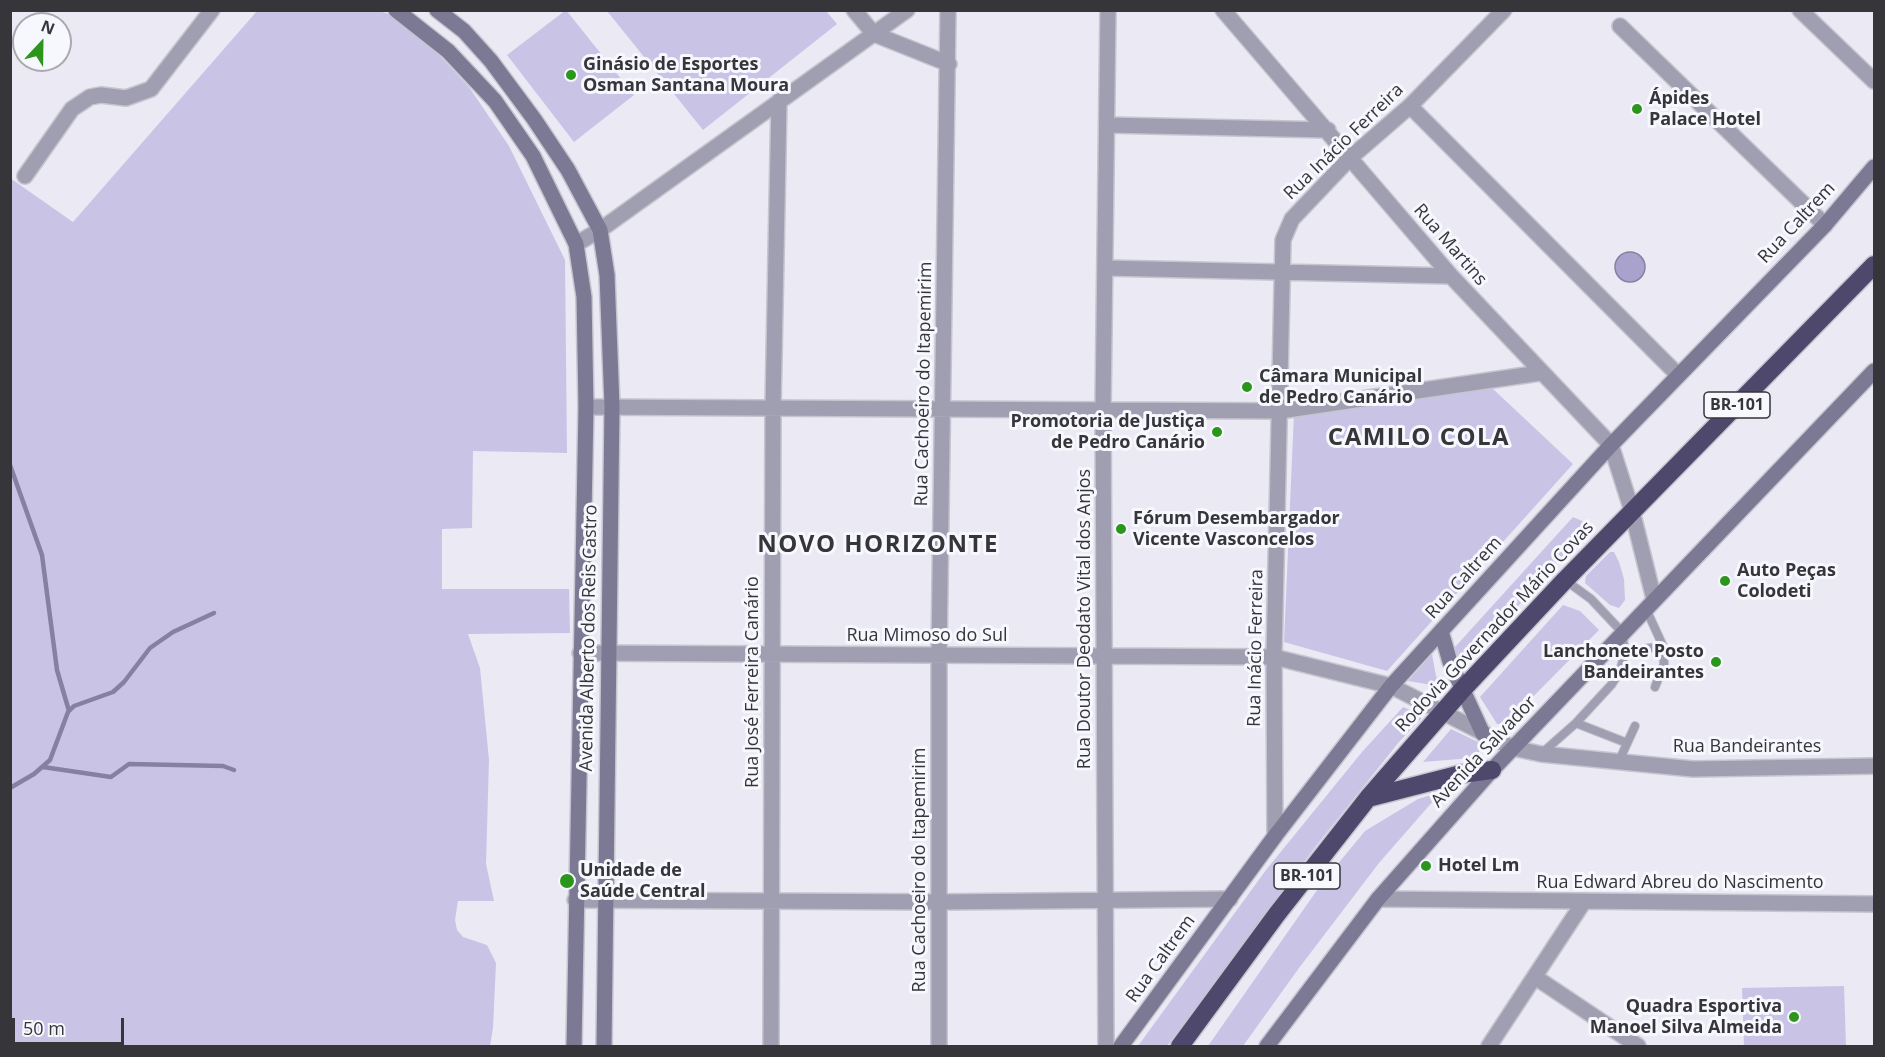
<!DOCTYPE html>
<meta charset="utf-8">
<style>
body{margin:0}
#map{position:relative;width:1885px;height:1057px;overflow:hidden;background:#eae9f4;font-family:"Open Sans",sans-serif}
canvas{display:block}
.frame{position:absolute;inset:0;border:12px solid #36353a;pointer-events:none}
.north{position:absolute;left:12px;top:12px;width:60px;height:60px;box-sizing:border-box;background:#f7f7fe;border:2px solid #aaa9b0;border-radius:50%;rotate:22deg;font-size:16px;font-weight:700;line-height:24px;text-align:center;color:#36353a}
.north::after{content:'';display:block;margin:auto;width:21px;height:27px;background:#2c951c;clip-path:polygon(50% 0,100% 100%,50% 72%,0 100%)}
.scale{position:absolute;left:12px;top:1018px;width:112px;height:27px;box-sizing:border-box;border:3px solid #36353a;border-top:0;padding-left:8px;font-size:18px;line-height:21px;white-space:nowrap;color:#36353a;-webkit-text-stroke:4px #f7f7fe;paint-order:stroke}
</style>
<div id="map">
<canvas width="1885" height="1057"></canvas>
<div class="frame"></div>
<div class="north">N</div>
<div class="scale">50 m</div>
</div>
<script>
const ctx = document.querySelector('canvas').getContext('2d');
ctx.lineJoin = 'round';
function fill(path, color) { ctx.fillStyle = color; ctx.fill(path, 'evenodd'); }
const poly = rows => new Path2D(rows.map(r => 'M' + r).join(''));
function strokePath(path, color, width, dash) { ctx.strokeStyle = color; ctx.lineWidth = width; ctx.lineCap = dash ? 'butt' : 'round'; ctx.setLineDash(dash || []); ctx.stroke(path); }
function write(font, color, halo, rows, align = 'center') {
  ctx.font = font + ' "Open Sans",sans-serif'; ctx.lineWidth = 6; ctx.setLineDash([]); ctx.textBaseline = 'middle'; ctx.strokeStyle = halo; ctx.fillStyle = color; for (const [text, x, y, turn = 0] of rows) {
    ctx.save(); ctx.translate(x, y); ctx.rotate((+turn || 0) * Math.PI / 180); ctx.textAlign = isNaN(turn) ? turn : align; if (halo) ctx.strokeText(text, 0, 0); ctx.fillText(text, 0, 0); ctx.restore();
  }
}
fill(poly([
 [376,10,389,14,429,44,469,87,509,146,565,260,567,453,473,451,472,528,442,529,442,589,569,589,570,633,468,634,480,668,489,760,486,864,494,901,458,901,455,920,457,930,463,937,487,945,496,963,493,1028,490,1046,11,1046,10,178,73,222,257,11],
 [566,10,634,95,574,142,507,55],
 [607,11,826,11,837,24,703,130],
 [1492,388,1573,464,1387,671,1284,642,1294,413],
 [1573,517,1591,525,1463,667,1459,665,1455,647],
 [1610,552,1614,552,1619,562,1624,579,1625,600,1619,608,1610,605,1585,583,1586,576],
 [1563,605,1580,611,1599,630,1506,724,1497,724,1480,697],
 [1432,654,1436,676,1445,688,1442,691,1426,684,1408,681],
 [1403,707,1420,714,1421,719,1399,742,1316,846,1167,1046,1138,1046,1266,870,1362,752],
 [1451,729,1480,743,1482,747,1479,752,1472,758,1423,762],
 [1441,792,1379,863,1299,968,1243,1046,1208,1046,1322,883,1365,831,1418,799],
 [1844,986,1846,1046,1744,1046,1742,988]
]), '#c9c4e6');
const water = poly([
 '1615 267a15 15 0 1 1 30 0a15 15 0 1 1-30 0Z'
]);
fill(water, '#a8a2cc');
strokePath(water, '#8681a0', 1.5);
strokePath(poly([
 [10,465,42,555,57,670,69,711],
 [43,767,111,777,129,764,223,766,234,770],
 [10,788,34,774,50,760,68,712,74,706,113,692,124,682,150,648,173,632,214,613]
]), '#8681a0', 4.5);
const lane = poly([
 [1646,609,1663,646,1664,664,1655,687],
 [1625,652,1663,646],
 [1576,723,1627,743],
 [1542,753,1576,723,1612,684,1620,671,1625,652,1622,632,1591,599,1565,580],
 [1619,761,1635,726]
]);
const street = poly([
 [854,10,874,34,949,64],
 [1223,10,1451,276,1611,445,1632,511,1654,599],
 [1800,10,1874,81],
 [1620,26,1825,225],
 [1410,106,1678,375],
 [1107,125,1328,130],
 [25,176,72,109,90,97,101,95,126,98,151,89,212,10],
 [576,244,600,230,907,10],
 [1106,268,1451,276],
 [586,407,1280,411,1540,373],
 [580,653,1274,657,1391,686,1513,748,1541,754,1693,769,1874,766],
 [1275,836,1274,657,1283,240,1292,219,1350,158,1410,106,1504,10],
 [1378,899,1874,904],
 [575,900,940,902,1230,899],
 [1535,977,1638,1046],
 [771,1046,773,408,779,101],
 [939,1046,939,655,948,10],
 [1106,1046,1103,409,1108,10],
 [1489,1046,1583,903]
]);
const secondary = poly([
 [396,10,448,51,495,101,533,156,576,244,584,297,586,407,574,1046],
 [437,10,464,31,491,61,534,119,568,170,600,230,607,275,612,406,604,1046],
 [1441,631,1450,662,1483,734],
 [1121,1046,1275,836,1391,686,1611,445,1825,225,1874,167],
 [1267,1046,1378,899,1492,770,1874,371]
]);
const highway = poly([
 [1368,798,1461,774,1492,770],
 [1180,1046,1277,914,1368,798,1463,689,1565,580,1874,265]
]);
strokePath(lane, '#c6c5cf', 10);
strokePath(street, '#c6c5cf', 18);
strokePath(secondary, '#c6c5cf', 18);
strokePath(highway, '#c6c5cf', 21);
strokePath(lane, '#a09eb1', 8);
strokePath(street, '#a09eb1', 15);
strokePath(secondary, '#7c7994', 15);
strokePath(highway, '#4e486d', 18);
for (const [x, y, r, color] of [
 [571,75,6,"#2c951c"],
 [1637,109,6,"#2c951c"],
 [1247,387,6,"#2c951c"],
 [1217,432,6,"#2c951c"],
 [1121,529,6,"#2c951c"],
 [1725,581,6,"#2c951c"],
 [1716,662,6,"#2c951c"],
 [1426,866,6,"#2c951c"],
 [567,881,8,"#2c951c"],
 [1794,1017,6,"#2c951c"]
]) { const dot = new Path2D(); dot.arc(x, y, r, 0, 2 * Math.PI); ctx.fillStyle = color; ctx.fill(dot); strokePath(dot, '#f7f7fe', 2); }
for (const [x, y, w] of [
 [1737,405,66],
 [1307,876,66]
]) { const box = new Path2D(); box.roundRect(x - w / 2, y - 13, w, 26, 4.5); ctx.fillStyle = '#f7f7fe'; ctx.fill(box); strokePath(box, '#36353a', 1.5); }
write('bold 16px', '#36353a', null, [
 ["BR-101",1737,405],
 ["BR-101",1307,876]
]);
write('bold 18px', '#36353a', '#f7f7fe', [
 ["Ginásio de Esportes",583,65],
 ["Osman Santana Moura",583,86],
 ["Ápides",1649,99],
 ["Palace Hotel",1649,120],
 ["Câmara Municipal",1259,377],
 ["de Pedro Canário",1259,398],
 ["Promotoria de Justiça",1205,422,"right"],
 ["de Pedro Canário",1205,443,"right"],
 ["Fórum Desembargador",1133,519],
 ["Vicente Vasconcelos",1133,540],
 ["Auto Peças",1737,571],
 ["Colodeti",1737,592],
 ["Lanchonete Posto",1704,652,"right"],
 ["Bandeirantes",1704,673,"right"],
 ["Hotel Lm",1438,866],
 ["Unidade de",580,871],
 ["Saúde Central",580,892],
 ["Quadra Esportiva",1782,1007,"right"],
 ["Manoel Silva Almeida",1782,1028,"right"]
], 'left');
write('18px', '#36353a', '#f7f7fe', [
 ["Rua Inácio Ferreira",1344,142,-44],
 ["Rua Caltrem",1797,223,-47],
 ["Rua Martins",1450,245,49],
 ["Rua Cachoeiro do Itapemirim",924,384,-89],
 ["Rua Caltrem",1464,578,-48],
 ["Rua Doutor Deodato Vital dos Anjos",1085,619,-90],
 ["Rodovia Governador Mário Covas",1495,627,-47],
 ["Rua Mimoso do Sul",927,636],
 ["Avenida Alberto dos Reis Castro",589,638,-89],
 ["Rua Inácio Ferreira",1256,648,-89],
 ["Rua José Ferreira Canário",753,682,-90],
 ["Rua Bandeirantes",1747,747],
 ["Avenida Salvador",1484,752,-47],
 ["Rua Cachoeiro do Itapemirim",920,870,-90],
 ["Rua Edward Abreu do Nascimento",1680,883],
 ["Rua Caltrem",1161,959,-54]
]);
ctx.letterSpacing = '1.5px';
write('bold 24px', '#36353a', '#f7f7fe', [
 ["CAMILO COLA",1419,438],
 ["NOVO HORIZONTE",878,545]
]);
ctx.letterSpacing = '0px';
</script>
